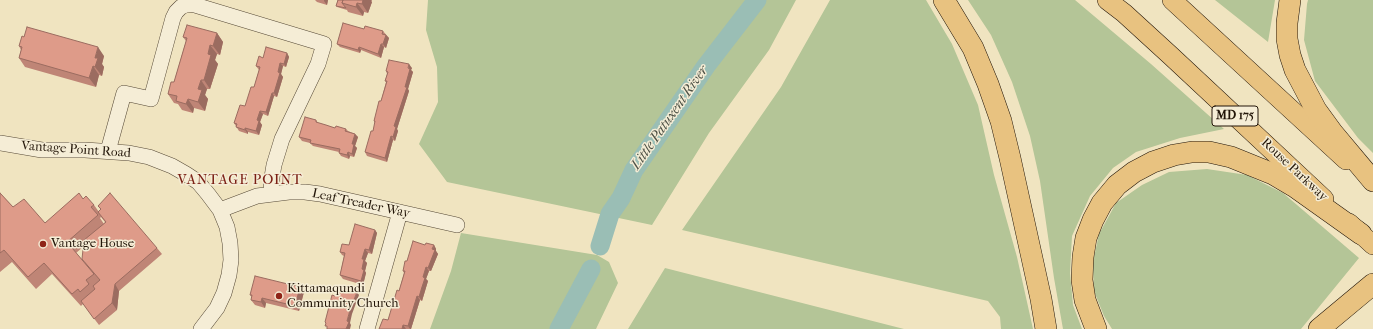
<!DOCTYPE html>
<style>
body{margin:0}
canvas{display:block;background:#f0e4c0}
</style>
<canvas width="1373" height="329"></canvas>
<script>
const ctx = document.querySelector('canvas').getContext('2d');
ctx.lineJoin = 'round';
function fill(path, color) { ctx.fillStyle = color; ctx.fill(path, 'evenodd'); }
const poly = rows => new Path2D(rows.map(r => 'M' + r).join(''));
function strokePath(path, color, width, dash) { ctx.strokeStyle = color; ctx.lineWidth = width; ctx.lineCap = dash ? 'butt' : 'round'; ctx.setLineDash(dash || []); ctx.stroke(path); }
function write(font, color, halo, rows, align = 'center') {
  ctx.font = font + ' "IM FELL French Canon",serif'; ctx.lineWidth = 3; ctx.setLineDash([]); ctx.textBaseline = 'middle'; ctx.strokeStyle = halo; ctx.fillStyle = color; for (const [text, x, y, turn = 0] of rows) {
    ctx.save(); ctx.translate(x, y); ctx.rotate((+turn || 0) * Math.PI / 180); ctx.textAlign = isNaN(turn) ? turn : align; if (halo) ctx.strokeText(text, 0, 0); ctx.fillText(text, 0, 0); ctx.restore();
  }
}
fill(poly([
 [428,0,796,0,769,50,709,133,652,225,447,182,419,144,438,102,437,67,426,30],
 [830,0,926,0,952,44,978,105,994,175,1017,257,1033,329,1001,329,1000,317,988,301,682,230,781,87],
 [968,0,1075,0,1151,64,1224,129,1180,138,1136,152,1113,168,1090,196,1072,236,1070,273,1073,305,1082,329,1063,329,1054,278,1040,181,1030,136,1012,82,991,35],
 [1215,0,1275,0,1268,42],
 [1308,0,1373,0,1373,153,1358,138,1315,81,1304,40,1307,4],
 [1207,169,1247,175,1283,193,1359,258,1301,329,1112,329,1104,316,1094,291,1093,262,1099,234,1116,203,1142,185,1169,172],
 [461,233,597,255,609,262,618,283,596,329,430,329,451,271],
 [665,268,904,329,628,329]
]), '#b4c597');
strokePath(poly([
 [600,246,610,214,621,198,634,170,706,66,757,0],
 [559,329,591,269]
]), '#9abeb5', 19);
const minor = poly([
 [0,143,42,150,85,150,129,153,149,157,172,166,186,174,198,182,208,194,220,210,227,227,230,243,231,260,229,275,224,293,217,308,201,329],
 [108,151,124,93,151,99,173,18,176,12,181,7,188,4,195,5,324,44,318,64,282,139,274,165,271,183,272,193],
 [220,210,257,196,289,192,305,192,320,194,457,225],
 [367,329,400,212]
]);
const major = poly([
 [1107,0,1124,13,1171,56,1324,199],
 [1172,0,1346,160],
 [1349,223,1373,245]
]);
const highway = poly([
 [944,0,973,48,988,84,1001,121,1010,158,1041,299,1046,329],
 [1290,0,1287,23,1287,39,1290,55,1295,70,1316,110,1332,132,1373,181],
 [1096,329,1085,300,1082,280,1083,257,1086,238,1093,220,1102,203,1117,185,1134,172,1153,162,1174,155,1192,152,1209,152,1231,157,1273,174,1295,187,1361,234],
 [1319,329,1373,284]
]);
strokePath(minor, '#564936', 16);
strokePath(major, '#221508', 20);
strokePath(highway, '#221508', 22);
strokePath(minor, '#f5edd6', 15);
strokePath(major, '#e8c280', 19);
strokePath(highway, '#e8c280', 21);
fill(poly([
 [315,0,328,0,327,5,317,2],
 [338,0,372,0,371,1,372,2,368,13,364,12,363,16,348,12,347,10,337,7,336,6],
 [364,29,383,31,389,38,386,48,384,47,381,58,361,50,360,53,340,47,337,44],
 [217,33,223,42,220,55,217,54,215,60,218,64,210,89,207,89,205,95,208,99,205,111,194,108,193,113,182,110,178,104,174,103,168,94,174,82,186,41,183,37],
 [19,46,104,56,102,64,104,67,102,76,99,75,96,87,25,67,19,58,21,50],
 [287,53,289,57,286,67,283,66,281,74,283,77,277,97,274,96,268,116,263,114,260,122,262,125,259,135,248,132,248,134,239,131,234,123,245,106,254,87,259,70,256,66,263,58],
 [412,68,411,70,413,72,408,89,409,91,397,129,398,131,395,141,393,140,387,162,367,156,365,152,373,131,375,123,374,121,381,101,386,82,385,81,387,74,386,71],
 [316,120,318,123,335,128,346,129,348,131,355,134,358,137,355,146,357,148,354,157,350,156,349,159,341,156,339,153,339,152,313,146,310,143,302,141,299,137],
 [0,193,13,207,45,223,83,199,94,205,99,212,101,210,98,206,157,248,162,254,119,291,117,310,99,325,83,304,81,306,52,274,36,289,12,262,0,272],
 [101,217,105,222,104,224,100,218],
 [83,247,85,263,76,253],
 [375,230,377,233,372,254,368,253,365,261,367,263,365,271,366,273,363,285,343,279,340,275,344,256,342,255,340,252,349,245],
 [425,245,434,245,436,249,436,251,438,254,431,271,429,271,426,279,428,281,422,301,420,300,411,329,379,329,388,320,399,291,404,273,403,271,407,261],
 [300,287,304,292,299,311,266,303,265,308,255,305,251,300,252,297,250,295]
]), '#bf8576');
fill(poly([
 [324,0,328,0,327,5,324,1],
 [363,0,372,0,371,1,372,2,368,13,362,4],
 [357,3,364,12,363,16,356,7],
 [217,33,223,42,220,55,213,46],
 [386,35,389,38,386,48,383,44],
 [381,44,384,47,381,58,378,54],
 [210,45,217,54,215,60,218,64,210,89,204,80,208,54],
 [98,47,104,56,102,64,104,67,102,76,95,67,95,58],
 [359,47,361,50,360,53,358,50],
 [287,53,289,57,286,67,284,64],
 [280,63,283,66,281,74,283,77,277,97,274,93,278,72],
 [409,64,412,68,411,70,413,72,408,89,409,91,397,129,398,131,395,141,393,137,394,126,405,87],
 [93,66,99,75,96,87,89,78],
 [201,80,207,89,205,95,208,99,205,111,198,102,198,89],
 [272,93,274,96,268,116,266,112],
 [188,99,194,108,193,113,186,104],
 [260,111,263,114,260,122,262,125,259,135,256,131,257,120],
 [245,128,248,132,248,134,245,130],
 [355,134,358,137,355,146,357,148,354,157,352,154,352,144],
 [391,136,393,140,387,162,385,158],
 [348,152,350,156,349,159,347,155],
 [375,230,377,233,372,254,369,250],
 [434,245,436,249,436,251,438,254,431,271,428,268],
 [365,249,368,253,365,261,367,263,365,271,366,273,363,285,361,281,362,259],
 [426,267,429,271,426,279,428,281,422,301,419,297,423,277],
 [115,284,119,291,117,310,112,303],
 [300,287,304,292,299,311,295,306],
 [357,292,359,295,352,314,350,323,351,325,350,329,346,329,347,321,350,310],
 [417,296,420,300,411,329,410,329,408,326],
 [262,298,266,303,265,308,261,302],
 [403,325,406,329,402,329]
]), '#9b6c60');
const building = poly([
 [338,0,343,0,342,3,346,8,336,6,338,0],
 [343,0,363,0,362,4,357,3,356,7,342,3,343,0],
 [343,23,364,29,365,26,383,31,382,34,386,35,383,44,381,44,378,54,359,47,358,50,337,44,343,23],
 [187,25,217,33,213,46,210,45,208,54,211,55,204,80,201,80,198,89,202,90,198,102,188,99,186,104,176,101,177,96,168,94,171,82,174,82,187,38,183,37,187,25],
 [27,27,98,47,95,58,98,58,95,67,93,66,89,78,19,58,22,47,19,46,22,36,24,37,27,27],
 [266,47,287,53,284,64,280,63,278,72,280,73,274,93,272,93,266,112,260,111,257,120,259,121,256,131,245,128,245,130,236,127,237,124,234,123,240,105,245,106,251,87,254,87,260,67,256,66,259,56,263,58,266,47],
 [389,60,409,64,408,68,410,69,405,87,407,87,394,126,396,127,393,137,391,136,385,158,365,152,371,131,373,131,375,121,374,121,379,101,381,101,387,81,385,81,388,72,386,71,389,60],
 [305,117,316,120,316,122,326,125,335,128,336,126,346,129,345,131,355,134,352,144,354,144,352,154,348,152,347,155,339,153,340,149,310,143,311,140,299,137,305,117],
 [0,193,13,207,24,199,45,223,79,193,83,199,86,196,94,205,91,207,98,215,67,242,94,274,86,280,89,284,80,292,78,289,72,294,44,263,28,277,4,250,0,253,0,193],
 [110,193,157,248,115,284,112,303,94,319,81,301,95,289,93,286,100,280,82,259,84,240,106,222,98,212,101,209,98,206,110,193],
 [355,224,375,230,369,250,365,249,362,259,364,259,362,269,364,270,361,281,340,275,345,253,340,252,342,244,349,245,355,224],
 [413,241,425,245,426,243,434,245,432,249,435,250,428,268,426,267,423,277,425,278,422,287,419,297,417,296,408,326,403,325,402,329,379,329,383,319,388,320,397,290,399,291,405,271,403,271,405,261,407,261,413,241],
 [255,276,300,287,295,306,262,298,261,302,251,300,252,295,250,295,255,276],
 [338,286,357,292,350,310,347,321,349,322,346,329,327,329,327,326,325,326,326,323,325,322,332,295,335,296,338,286]
]);
fill(building, '#de9b89');
strokePath(building, '#9b6c60', 1);
for (const [x, y, r, color] of [
 [43,244,4,"#8f2418"],
 [279,296,4,"#8f2418"]
]) { const dot = new Path2D(); dot.arc(x, y, r, 0, 2 * Math.PI); ctx.fillStyle = color; ctx.fill(dot); strokePath(dot, '#f5edd6', 1.5); }
for (const [x, y, w] of [
 [1235,116,46]
]) { const box = new Path2D(); box.roundRect(x - w / 2, y - 10, w, 20, 3); ctx.fillStyle = '#f5edd6'; ctx.fill(box); strokePath(box, '#221508', 1); }
write('bold 12px', '#221508', null, [
 ["MD 175",1235,116]
]);
write('13px', '#221508', '#f5edd6', [
 ["Vantage Point Road",76,150,4],
 ["Rouse Parkway",1294,170,43],
 ["Leaf Treader Way",361,204,12]
]);
write('13px', '#221508', '#f5edd6', [
 ["Vantage House",51,244],
 ["Kittamaqundi",287,289],
 ["Community Church",287,304]
], 'left');
write('italic 14px', '#4c5045', '#f5edd6', [
 ["Little Patuxent River",670,118,-55]
]);
ctx.letterSpacing = '1px';
write('14px', '#7a1f14', '#f5edd6', [
 ["VANTAGE POINT",240,181]
]);
ctx.letterSpacing = '0px';
</script>
